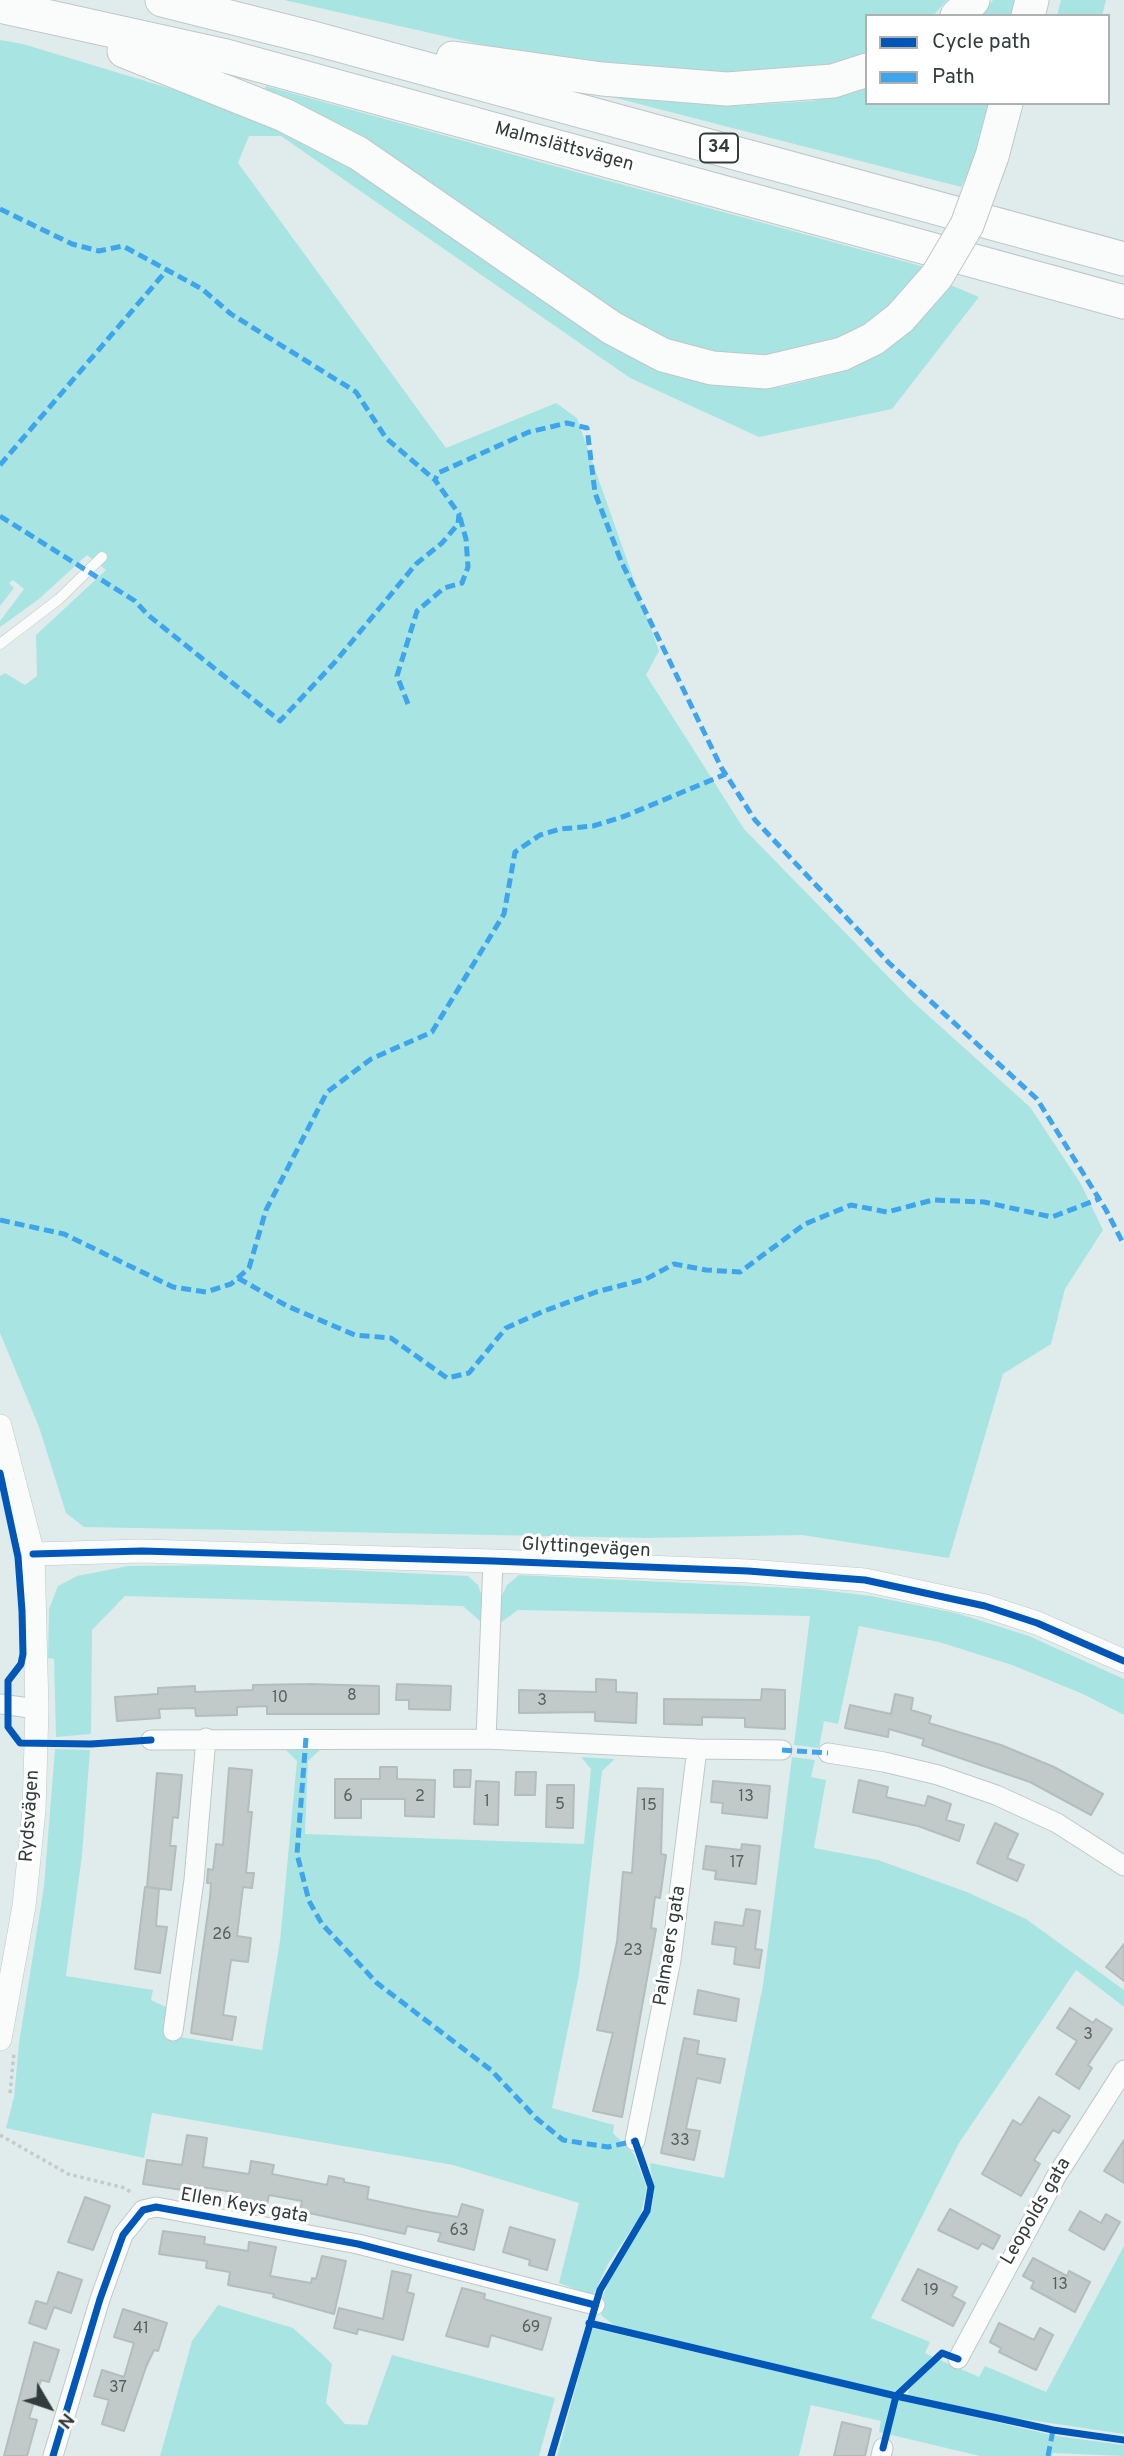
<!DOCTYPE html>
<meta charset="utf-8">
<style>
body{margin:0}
#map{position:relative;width:1124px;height:2456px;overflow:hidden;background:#e0eceb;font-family:Overpass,sans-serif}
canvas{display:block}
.legend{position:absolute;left:865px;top:14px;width:245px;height:91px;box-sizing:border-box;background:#fff;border:2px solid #adb1b1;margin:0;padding:9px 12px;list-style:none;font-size:21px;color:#333c3b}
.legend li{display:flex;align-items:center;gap:14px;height:35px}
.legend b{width:35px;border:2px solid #adb1b1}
.north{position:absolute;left:14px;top:2372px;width:70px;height:70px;-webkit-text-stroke:5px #fff;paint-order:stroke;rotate:129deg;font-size:19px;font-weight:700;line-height:28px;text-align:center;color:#333c3b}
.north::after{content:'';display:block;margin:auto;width:24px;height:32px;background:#333c3b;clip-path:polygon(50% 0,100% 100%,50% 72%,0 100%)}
</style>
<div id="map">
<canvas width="1124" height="2456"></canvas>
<ul class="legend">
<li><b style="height:9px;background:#0057b8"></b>Cycle path</li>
<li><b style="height:9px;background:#3ea4ec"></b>Path</li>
</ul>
<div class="north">N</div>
</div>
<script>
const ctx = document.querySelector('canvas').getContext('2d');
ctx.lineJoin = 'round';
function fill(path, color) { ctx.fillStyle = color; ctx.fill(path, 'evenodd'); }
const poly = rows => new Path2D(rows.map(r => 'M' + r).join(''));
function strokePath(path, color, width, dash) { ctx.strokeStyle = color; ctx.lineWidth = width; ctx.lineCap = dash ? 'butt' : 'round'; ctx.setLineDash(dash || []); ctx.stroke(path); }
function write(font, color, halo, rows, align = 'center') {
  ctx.font = font + ' Overpass,sans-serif'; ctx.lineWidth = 6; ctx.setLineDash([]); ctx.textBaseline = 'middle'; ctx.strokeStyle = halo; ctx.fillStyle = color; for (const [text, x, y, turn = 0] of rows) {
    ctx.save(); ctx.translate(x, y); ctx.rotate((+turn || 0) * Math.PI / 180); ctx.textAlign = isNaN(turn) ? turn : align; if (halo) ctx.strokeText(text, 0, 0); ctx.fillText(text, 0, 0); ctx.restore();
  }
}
fill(poly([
 [284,0,947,0,933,16,867,16,867,55,832,65,761,75,679,73,523,54],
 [993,0,1021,0,1016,16,981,16],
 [1061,0,1106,0,1102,16,1057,16],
 [0,40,23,44,238,109,324,150,722,385,781,387,833,374,878,353,948,284,979,297,892,409,759,437,630,378,281,136,249,136,238,163,446,448,556,403,577,418,659,651,646,675,744,829,911,1000,1030,1107,1081,1184,1103,1230,1065,1289,1051,1344,1003,1374,949,1558,802,1535,647,1538,84,1527,66,1513,39,1427,0,1333,0,676,5,673,25,685,37,676,36,635,106,570,87,555,39,599,0,627,0,621,24,589,13,580,9,583,14,588,0,606],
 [266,86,558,167,925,267,898,300,863,330,801,354,719,355,655,338,263,92],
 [867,88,867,103,990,103,972,166,961,187,612,97,614,94,733,106,812,101],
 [239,1565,468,1576,478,1585,482,1596,481,1622,463,1606,125,1596,92,1630,91,1734,56,1737,54,1659,48,1658,49,1609,58,1586,77,1576,128,1566],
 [519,1575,813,1589,871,1596,956,1613,1029,1636,1124,1679,1124,1715,1083,1694,1012,1665,939,1642,859,1626,838,1724,824,1721,819,1748,794,1745,810,1616,518,1610,500,1623,502,1595,507,1585],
 [55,1749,90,1750,82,1855,66,1976,153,1990,151,2000,168,2008,179,2037,262,2050,280,1941,297,1761,286,1750,320,1750,308,1761,305,1834,584,1844,591,1769,581,1757,615,1759,602,1771,579,1974,552,2108,614,2125,613,2133,634,2154,647,2188,640,2217,608,2264,593,2296,559,2283,579,2203,453,2165,152,2113,144,2158,6,2128,14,2097,19,2043,44,1886],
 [792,1757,815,1760,811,1777,826,1780,814,1848,878,1860,967,1892,1026,1919,1124,1990,1124,2007,1076,1970,959,2143,871,2318,930,2342,925,2353,933,2357,896,2393,614,2325,602,2316,599,2307,610,2278,651,2209,654,2194,650,2163,724,2178,763,1985],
 [1124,2246,1124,2434,1002,2416,908,2395,909,2388,940,2360,979,2377,985,2366,1046,2392],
 [218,2305,293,2328,322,2354,332,2364,326,2403,345,2424,367,2425,392,2355,555,2398,539,2456,160,2456,192,2341],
 [592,2328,1056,2436,1124,2445,1124,2456,1053,2453,1052,2456,980,2456,879,2432,881,2421,811,2405,799,2456,557,2456]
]), '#a8e5e2');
const building = poly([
 [596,1679,616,1680,616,1692,637,1693,636,1723,595,1721,595,1712,519,1713,519,1690,596,1692,596,1679],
 [308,1684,379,1686,379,1714,267,1714,267,1706,237,1707,237,1715,196,1716,195,1708,159,1709,160,1718,117,1721,115,1697,158,1694,158,1688,195,1686,195,1692,253,1690,253,1685,308,1684],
 [397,1684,451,1686,450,1710,409,1709,409,1700,396,1700,397,1684],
 [762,1689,785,1690,785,1729,745,1727,745,1718,702,1717,702,1725,664,1724,664,1699,761,1700,762,1689],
 [895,1694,913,1698,911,1710,931,1716,929,1723,1001,1745,1054,1767,1103,1794,1091,1815,1030,1782,922,1745,924,1739,889,1729,888,1737,845,1728,850,1705,891,1714,895,1694],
 [380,1767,397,1767,397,1779,435,1780,434,1817,405,1816,405,1799,361,1799,361,1818,335,1818,335,1779,380,1779,380,1767],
 [229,1768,252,1770,248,1812,252,1812,246,1873,254,1873,252,1888,243,1887,237,1936,251,1938,248,1962,231,1960,223,2015,236,2017,232,2040,191,2033,210,1898,211,1883,207,1883,208,1869,213,1870,216,1844,223,1845,229,1768],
 [454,1770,471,1770,470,1787,454,1787,454,1770],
 [516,1772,536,1772,535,1795,515,1795,516,1772],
 [157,1773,182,1775,178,1818,173,1817,170,1846,176,1846,171,1890,147,1887,157,1773],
 [859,1780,888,1787,886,1797,925,1806,928,1796,951,1804,946,1820,964,1825,959,1841,918,1826,853,1812,859,1780],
 [476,1781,499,1782,498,1825,474,1824,476,1781],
 [713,1781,770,1786,767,1818,722,1813,723,1803,711,1802,713,1781],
 [547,1785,574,1785,573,1828,546,1827,547,1785],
 [638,1788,663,1789,661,1854,666,1855,660,1898,655,1897,651,1928,656,1929,622,2117,593,2111,613,2033,597,2030,617,1942,623,1872,632,1873,638,1788],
 [995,1823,1018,1834,1007,1858,1024,1865,1017,1881,977,1863,995,1823],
 [742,1844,760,1846,756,1884,715,1879,716,1871,703,1869,706,1846,741,1850,742,1844],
 [145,1887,159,1889,156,1926,167,1927,160,1973,135,1969,145,1887],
 [746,1909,760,1911,755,1949,762,1950,759,1968,734,1964,736,1947,712,1944,715,1922,743,1926,746,1909],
 [1124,1944,1124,1981,1106,1967,1124,1944],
 [698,1990,739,1999,736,2021,694,2014,698,1990],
 [1070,2008,1093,2023,1096,2019,1112,2029,1088,2065,1092,2068,1079,2089,1056,2074,1077,2041,1057,2028,1070,2008],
 [684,2038,699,2041,697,2054,725,2059,720,2083,697,2078,686,2129,700,2131,694,2160,661,2153,684,2038],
 [1039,2097,1070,2116,1059,2133,1053,2130,1034,2160,1040,2164,1021,2196,982,2174,1013,2120,1021,2125,1039,2097],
 [187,2135,207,2138,203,2167,249,2174,251,2161,274,2165,272,2174,327,2185,329,2176,344,2179,344,2182,369,2187,367,2199,423,2211,458,2217,462,2204,483,2210,474,2250,438,2241,441,2233,407,2226,405,2234,300,2211,302,2201,269,2195,267,2205,231,2199,233,2192,196,2186,195,2192,143,2184,147,2160,182,2165,187,2135],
 [1124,2140,1124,2183,1104,2171,1124,2140],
 [85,2197,110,2206,93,2250,68,2242,85,2197],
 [950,2209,1000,2236,993,2249,982,2243,978,2249,938,2230,950,2209],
 [1080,2211,1101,2223,1106,2214,1120,2222,1104,2250,1069,2230,1080,2211],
 [510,2227,555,2240,547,2270,529,2265,530,2260,503,2252,510,2227],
 [163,2231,205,2237,204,2244,248,2251,249,2242,276,2247,270,2276,311,2283,312,2278,316,2279,322,2256,346,2261,334,2314,273,2297,274,2294,228,2285,230,2272,206,2268,207,2261,159,2254,163,2231],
 [1033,2258,1067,2276,1069,2271,1090,2282,1075,2312,1031,2288,1034,2282,1023,2276,1033,2258],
 [918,2269,957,2287,952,2296,965,2303,953,2326,902,2300,918,2269],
 [392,2271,411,2275,407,2292,414,2294,403,2340,358,2329,357,2334,334,2328,339,2308,383,2319,392,2271],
 [58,2272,82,2280,71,2313,54,2307,46,2329,29,2323,36,2301,47,2304,58,2272],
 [462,2288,485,2294,484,2299,551,2318,542,2350,491,2335,488,2347,446,2336,462,2288],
 [123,2309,167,2323,158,2351,154,2350,146,2367,124,2431,102,2424,109,2400,94,2396,102,2370,124,2377,134,2343,114,2337,123,2309],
 [999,2323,1034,2340,1040,2328,1053,2335,1036,2370,999,2352,1001,2348,990,2342,999,2323],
 [34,2342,59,2350,49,2382,41,2380,29,2418,37,2420,27,2456,4,2456,34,2342],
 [842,2422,871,2429,865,2456,834,2456,842,2422]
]);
fill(building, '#c1cac9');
strokePath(building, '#b3bdbc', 2);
const service = poly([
 [0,644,59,599,102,557]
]);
const minor = poly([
 [0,1704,37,1709],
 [486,1739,493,1561],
 [151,1740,486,1739,697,1749,782,1750],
 [828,1753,884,1762,938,1775,996,1795,1057,1823,1124,1866],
 [173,2031,194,1880,206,1738],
 [635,2141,671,1960,697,1749],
 [958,2359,1057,2175,1124,2070],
 [53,2456,100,2299,123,2235,143,2210,156,2207,358,2244,595,2305],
 [881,2456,883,2448]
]);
const tertiary = poly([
 [0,1426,33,1554,37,1709,34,1810,24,1906,0,2039],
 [33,1554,142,1551,493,1561,748,1571,865,1580,985,1606,1037,1623,1124,1661]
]);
const motorway = poly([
 [162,0,313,38,1124,259],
 [0,6,222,55,1124,302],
 [957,16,973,0],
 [1028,16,1032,0],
 [124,51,284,115,358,153,612,328,663,355,712,368,766,372,842,354,873,339,900,318],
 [453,58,602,79,727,89,833,81,867,70],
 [992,156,1006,103]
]);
strokePath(service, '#bfc8c7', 11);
strokePath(minor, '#bfc8c7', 21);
strokePath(tertiary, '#bfc8c7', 24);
strokePath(motorway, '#bfc8c7', 35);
strokePath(poly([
 [10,2093,14,2053],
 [0,2135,68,2174,125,2188,133,2194]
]), '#c4cbca', 3.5, [3.5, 3.5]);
strokePath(service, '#fafcfc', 10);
strokePath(minor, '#fafcfc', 19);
strokePath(tertiary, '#fafcfc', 23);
strokePath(motorway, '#fafcfc', 33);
const motorwayBridge = poly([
 [900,318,937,276,967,225,992,156]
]);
strokePath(motorwayBridge, '#bfc8c7', 35, []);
strokePath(motorwayBridge, '#fafcfc', 33);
strokePath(poly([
 [0,209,72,244,99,251,123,246,202,289,231,314,356,392,386,438,435,480],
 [0,465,167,270],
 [0,516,135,601,148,615,280,721,335,662,416,564,442,543,458,524,459,514,435,480,438,473,529,432,567,423,587,428,595,493,621,561,721,767,755,820,889,963,1037,1099,1106,1210,1124,1245],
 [408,704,397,676,417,611,444,588,462,583,468,567,466,539,459,514],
 [0,1220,64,1234,173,1287,206,1292,231,1284,249,1268,266,1210,327,1092,371,1059,432,1032,504,914,515,852,540,835,560,829,593,826,625,816,726,774],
 [238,1278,287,1306,355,1335,391,1338,447,1378,469,1373,506,1328,544,1311,596,1292,646,1279,674,1264,706,1270,740,1272,805,1224,851,1205,887,1212,933,1200,984,1202,1052,1217,1099,1199],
 [306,1738,297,1854,309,1901,322,1924,377,1983,491,2070,536,2118,563,2140,608,2147,635,2141,637,2147],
 [782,1750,828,1753],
 [1048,2456,1053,2430]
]), '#3ea4ec', 5, [10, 5]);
strokePath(poly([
 [0,1473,18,1557,22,1611,23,1654,21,1664,8,1681,8,1727,20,1743,91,1744,151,1740],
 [33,1554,142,1551,493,1561,748,1571,865,1580,985,1606,1037,1623,1124,1661],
 [589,2323,896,2396,1053,2430,1124,2440],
 [883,2448,896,2396,942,2353,958,2359],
 [53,2456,100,2299,123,2235,143,2210,156,2207,358,2244,595,2305],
 [551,2456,600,2290,647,2211,651,2187,635,2141]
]), '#0057b8', 7);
write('16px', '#56605e', null, [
 ["8",352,1697],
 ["10",280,1699],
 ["3",542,1702],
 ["6",348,1798],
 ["2",420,1798],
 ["13",746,1798],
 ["1",487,1803],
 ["5",560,1806],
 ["15",649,1807],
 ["17",737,1864],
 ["26",222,1936],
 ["23",633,1952],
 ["3",1088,2036],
 ["33",680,2142],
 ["63",459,2232],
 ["13",1060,2286],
 ["19",931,2292],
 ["69",531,2329],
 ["41",141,2330],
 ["37",118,2389]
]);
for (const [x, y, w] of [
 [719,148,38]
]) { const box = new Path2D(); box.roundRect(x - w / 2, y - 14.5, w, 29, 5); ctx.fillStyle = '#fff'; ctx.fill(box); strokePath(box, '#333c3b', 2); }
write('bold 18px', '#333c3b', null, [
 ["34",719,148]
]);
write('19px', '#333c3b', '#fff', [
 ["Malmslättsvägen",564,148,15],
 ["Glyttingevägen",586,1549,3],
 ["Rydsvägen",31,1816,-86],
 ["Palmaers gata",671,1946,-81],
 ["Ellen Keys gata",244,2207,10],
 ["Leopolds gata",1037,2212,-60]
]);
</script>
